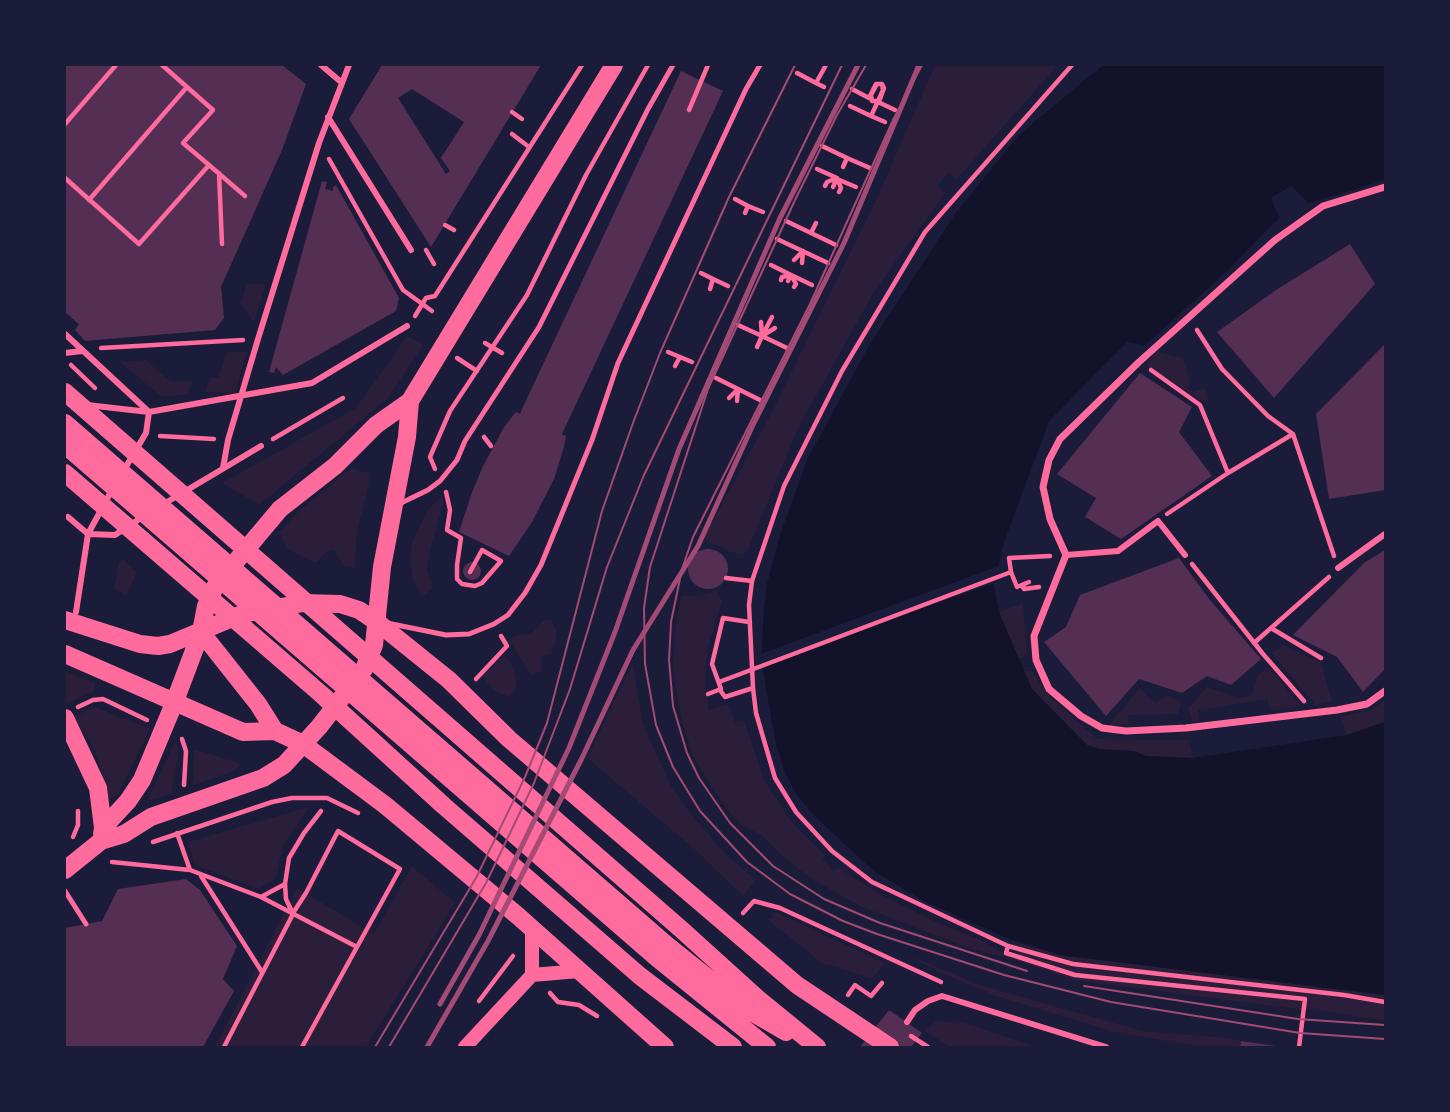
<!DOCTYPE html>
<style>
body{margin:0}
#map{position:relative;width:1450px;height:1112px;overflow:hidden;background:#1b1b3a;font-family:"Noto Sans",sans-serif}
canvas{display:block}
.frame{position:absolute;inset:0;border:66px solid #1b1b3a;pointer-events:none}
</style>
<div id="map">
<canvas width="1450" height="1112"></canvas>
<div class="frame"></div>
</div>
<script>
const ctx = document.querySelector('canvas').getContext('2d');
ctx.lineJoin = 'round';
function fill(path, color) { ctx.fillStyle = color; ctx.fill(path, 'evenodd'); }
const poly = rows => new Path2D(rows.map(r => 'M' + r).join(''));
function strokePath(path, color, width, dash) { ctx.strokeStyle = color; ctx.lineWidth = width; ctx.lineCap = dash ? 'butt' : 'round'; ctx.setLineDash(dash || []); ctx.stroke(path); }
fill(poly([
 [935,65,1058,65,957,179,949,172,937,186,945,193,874,292,798,428,747,552,742,555,731,552,703,539,771,414,879,194],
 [247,284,266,284,254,322,240,304],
 [407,336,423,345,387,399,259,505,222,483,356,408],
 [227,352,247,352,235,393,205,392,210,378,218,378],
 [1157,352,1183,358,1190,382,1188,389,1194,392,1205,388,1210,401,1203,402,1146,365],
 [146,360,171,382,192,381,188,395,161,396,120,362],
 [351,468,369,473,369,485,358,527,354,568,344,566,334,549,326,552,316,563,288,550,279,532,299,511],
 [442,496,444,502,430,549,427,570,433,588,422,597,413,581,410,561,412,542,427,511],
 [123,559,137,572,126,596,114,588,119,562],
 [717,590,722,601,708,648,705,675,709,710,728,704,735,722,744,721,765,782,793,824,825,856,822,859,834,871,839,868,874,891,927,918,983,941,1015,960,1020,943,1060,955,1084,958,1385,995,1385,1021,1310,1009,1295,1009,1074,980,1015,960,971,949,860,906,812,879,783,857,763,836,738,823,715,792,693,756,681,719,673,666,675,627,681,596,704,595],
 [1023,603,1027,654,1018,660,1005,634,999,612],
 [551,620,556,629,556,640,551,654,542,656,541,672,531,675,509,640,514,636,531,633,543,621],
 [1283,645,1321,663,1332,702,1315,705,1272,653],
 [505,656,511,662,517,683,515,691,509,697,495,691,485,681,484,675,500,659],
 [633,663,643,724,670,784,687,809,727,856,756,880,743,896,692,847,587,758],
 [1268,667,1301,706,1271,711,1267,699,1198,710,1199,722,1193,722,1188,708,1207,687,1241,698,1252,695,1258,675],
 [65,671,95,683,94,691,67,704,65,700],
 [1023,671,1032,671,1045,692,1097,739,1188,740,1193,758,1146,756,1134,751,1099,749,1087,745,1032,689],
 [1140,688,1155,703,1167,695,1181,702,1178,714,1128,715,1128,725,1109,725],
 [1385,699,1385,722,1347,735,1340,717,1371,710],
 [93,706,150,729,118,794,109,800,101,769,93,747,73,718],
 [174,744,179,746,172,794,147,801],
 [194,749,242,764,232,772,193,785],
 [309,807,283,846,276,878,259,889,195,865,188,842],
 [412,866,455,903,366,1047,215,1047,297,888,374,934],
 [773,911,863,953,885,963,872,979,831,965,823,964,767,919,773,919],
 [901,952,977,984,1071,1011,1143,1031,1230,1038,1241,1041,1240,1047,1202,1047,1114,1032,993,995,946,975],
 [936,1021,965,1023,1035,1047,950,1047,925,1031]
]), '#2a1e3b');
fill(poly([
 [1103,65,1385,65,1385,180,1309,203,1291,186,1271,198,1279,218,1225,273,1145,345,1127,342,1049,421,1004,542,994,585,999,612,1032,689,1087,745,1099,749,1134,751,1146,756,1193,758,1347,735,1385,722,1385,995,1084,958,1060,955,1009,939,922,900,876,872,855,854,814,815,797,795,784,771,776,744,761,660,764,610,767,584,781,532,808,458,870,344,955,214,1019,135]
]), '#12122b');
fill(poly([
 [1001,565,999,582,868,626,759,669,758,655]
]), '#1b1b3a');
fill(poly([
 [65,65,282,65,306,84,282,150,221,287,224,318,215,330,85,341,75,330,79,324,65,312],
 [382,65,541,65,431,247,349,119],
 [412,89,464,122,441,158,450,171,446,174,398,98],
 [681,71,723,91,562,434,566,436,564,447,554,479,532,522,509,556,459,532,471,495,483,466,504,427,516,412,520,414,522,409],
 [322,181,327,182,325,189,333,191,333,187,336,185,399,298,396,311,283,375,276,367,274,373,269,372],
 [1350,244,1375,284,1274,398,1217,332,1276,290],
 [1385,344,1385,490,1329,499,1316,414],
 [1140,373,1192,407,1179,432,1212,476,1121,539,1085,517,1096,498,1057,474],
 '688 569a20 20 0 1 1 40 0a20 20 0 1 1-40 0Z',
 [1385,550,1385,669,1363,692,1337,657,1293,635,1364,563],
 [1179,558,1210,600,1261,659,1231,685,1207,676,1182,693,1139,679,1106,716,1044,642,1066,627,1080,595],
 '463 571a9 9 0 1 1 18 0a9 9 0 1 1-18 0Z',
 [186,879,200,890,237,946,223,979,234,991,203,1047,65,1047,65,928,102,921,118,889],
 [889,1010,922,1033,911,1047,860,1047],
 [1241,1041,1276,1046,1276,1047,1240,1047]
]), '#542f53');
strokePath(poly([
 [1072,65,925,232,842,371,784,486,752,581,749,605,753,688,756,713,775,778,796,812,832,851,872,882,1008,946,1073,964,1344,995,1385,1002],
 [797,73,816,83],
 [824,87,816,83,826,65],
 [876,101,895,110],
 [850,106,871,116,879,99,883,90,882,84,877,84,871,95,872,101,877,101,880,99,884,88,882,84,876,84,869,98,852,89],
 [689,110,708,65],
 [512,112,522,119],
 [871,116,885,122],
 [65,124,116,65],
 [512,134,529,147],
 [822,146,847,158,843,167],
 [847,158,870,168],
 [329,159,403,290,432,311],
 [209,165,245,196],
 [817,169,837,178,841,188,839,192],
 [219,173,222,244],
 [65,178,139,244,209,165,183,143,213,110,162,65],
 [837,179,856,187],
 [825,186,827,182,837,178,833,187],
 [735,199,748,206,745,213],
 [89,200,187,87],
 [748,206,763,212],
 [786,221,836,245],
 [445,225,454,230],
 [811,233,816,223],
 [777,239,828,263],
 [426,250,434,264],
 [794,260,803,251,802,263],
 [771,265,791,275],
 [701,273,713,279,710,289],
 [713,279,728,286],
 [781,280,782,277,791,275,812,285],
 [788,281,791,275,796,284,794,287],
 [415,316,426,298,435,296,582,65],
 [772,317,762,336,787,348],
 [761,322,762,336,775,328],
 [738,325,762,336,757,347],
 [1197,330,1222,369,1268,416,1293,434,1334,556],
 [485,343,502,353],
 [101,348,243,340],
 [668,352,680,357,675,366],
 [680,357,692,362],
 [457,358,477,371],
 [71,365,95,388],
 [1151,370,1200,405,1228,473],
 [716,378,760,400],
 [729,398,738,389,737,401],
 [160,436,214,439],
 [484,437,491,446],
 [273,439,343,398],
 [435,469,430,457,450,411,527,295,586,175,648,65],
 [446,492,450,510,447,530,461,538,457,565,457,579,462,584,475,586,482,583,501,561,482,550,470,572],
 [1167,514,1228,473,1293,434],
 [1192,564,1263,654,1304,701],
 [1011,572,1009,558,1050,556],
 [726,578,752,581],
 [1025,584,1022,586,1024,589,1039,587],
 [1271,628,1321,658],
 [1254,643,1329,577],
 [476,679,507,646,501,636],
 [719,682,1011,572,1017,587,1029,582],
 [720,690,725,697,753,688],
 [708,694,721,689,712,664,723,618,749,622],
 [78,707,93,700,103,699,147,720],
 [182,739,186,751,184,785],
 [177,833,190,870],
 [73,837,78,825,78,811],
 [153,842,272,802,292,798,327,798,358,813],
 [112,862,190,870,261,897,285,884],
 [201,876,262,972],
 [261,897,357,947,302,1047],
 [293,913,306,893,338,831,400,869,357,947],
 [743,913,754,901,780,908,941,982],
 [1008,946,1006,953,1075,975,1305,999,1299,1047],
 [550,993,558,1002,579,1005,597,1016],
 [848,995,855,985,871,996,882,983],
 [479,1001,513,956],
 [911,1036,928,1047],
 [224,1047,293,914,286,899,285,884,289,858,304,833,321,811]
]), '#ff6b9d', 4.5);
strokePath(poly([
 [399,504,428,490,440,481,457,460,465,441,539,327,648,109,673,65],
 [387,623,446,635,469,634,494,624,508,615,525,593,541,565,592,440,618,363,746,89,760,65],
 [65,891,86,924]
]), '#ff6b9d', 5);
strokePath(poly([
 [321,65,341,82],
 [328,117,411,250],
 [65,334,149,412,312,383,407,326],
 [65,353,82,351],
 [87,405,149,412,146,433,124,470],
 [223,468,228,440,258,339,319,143,349,65],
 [162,505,261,446],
 [68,517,88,534],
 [88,534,115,535,144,516],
 [1066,555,1118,551,1158,521,1185,555],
 [1338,568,1385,534],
 [76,612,88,534,113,488],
 [907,1022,915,1010,928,1001,942,996,1106,1047]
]), '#ff6b9d', 6);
strokePath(poly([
 [1385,187,1323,206,1275,240,1139,362,1060,439,1049,460,1043,487,1050,519,1066,555,1034,636,1036,660,1049,689,1081,716,1102,728,1126,731,1186,728,1337,710,1367,704,1385,691]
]), '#ff6b9d', 7);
strokePath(poly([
 [532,975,579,971],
 [465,1047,532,975,532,930]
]), '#ff6b9d', 14);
strokePath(poly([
 [65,620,140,644,158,646,170,644,242,614,303,603,340,604,359,610,377,622],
 [201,632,258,704,275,731],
 [65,654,243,732,275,731,303,744],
 [65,718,98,788,103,828,102,835],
 [103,828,128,801,142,780,175,701,201,632,206,606,216,585,280,509,335,466,376,425,410,401,614,65],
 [65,870,101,841,124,834,151,817,263,778,284,765,319,727,364,669,374,645,382,567,407,437,410,401]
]), '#ff6b9d', 18);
strokePath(poly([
 [65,392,682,930,757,998,817,1047],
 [65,423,668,946,748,1010,786,1032],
 [65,445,657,958,767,1047],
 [65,473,321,694,444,806,640,976,733,1047],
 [377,622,449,680,509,739,797,985,890,1047],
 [303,744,385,805,518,916,665,1047]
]), '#ff6b9d', 18);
strokePath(poly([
 [866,65,837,115,795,200,708,389,650,567,644,608,645,664,656,725,673,767,700,811,747,862,790,894,843,921,877,934,1004,975,1111,1002,1300,1033,1385,1039],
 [922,65,893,120,810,304,693,537,682,569,671,622,669,660,673,706,687,753,699,778,730,823,773,866,824,899,880,923,1027,971],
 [1084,986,1298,1019,1385,1025],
 [375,1047,476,878,525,777,547,723,602,511,633,423,660,353,729,197,795,65],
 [389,1047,486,883,534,783,570,689,607,567,644,475,842,65]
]), '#a44b75', 2);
strokePath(poly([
 [440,1004,479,935,569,748,615,632,679,449,780,218,858,65],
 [427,1047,488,941,581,760,633,650,698,546,752,427,844,243,919,65]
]), '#a44b75', 5);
</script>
